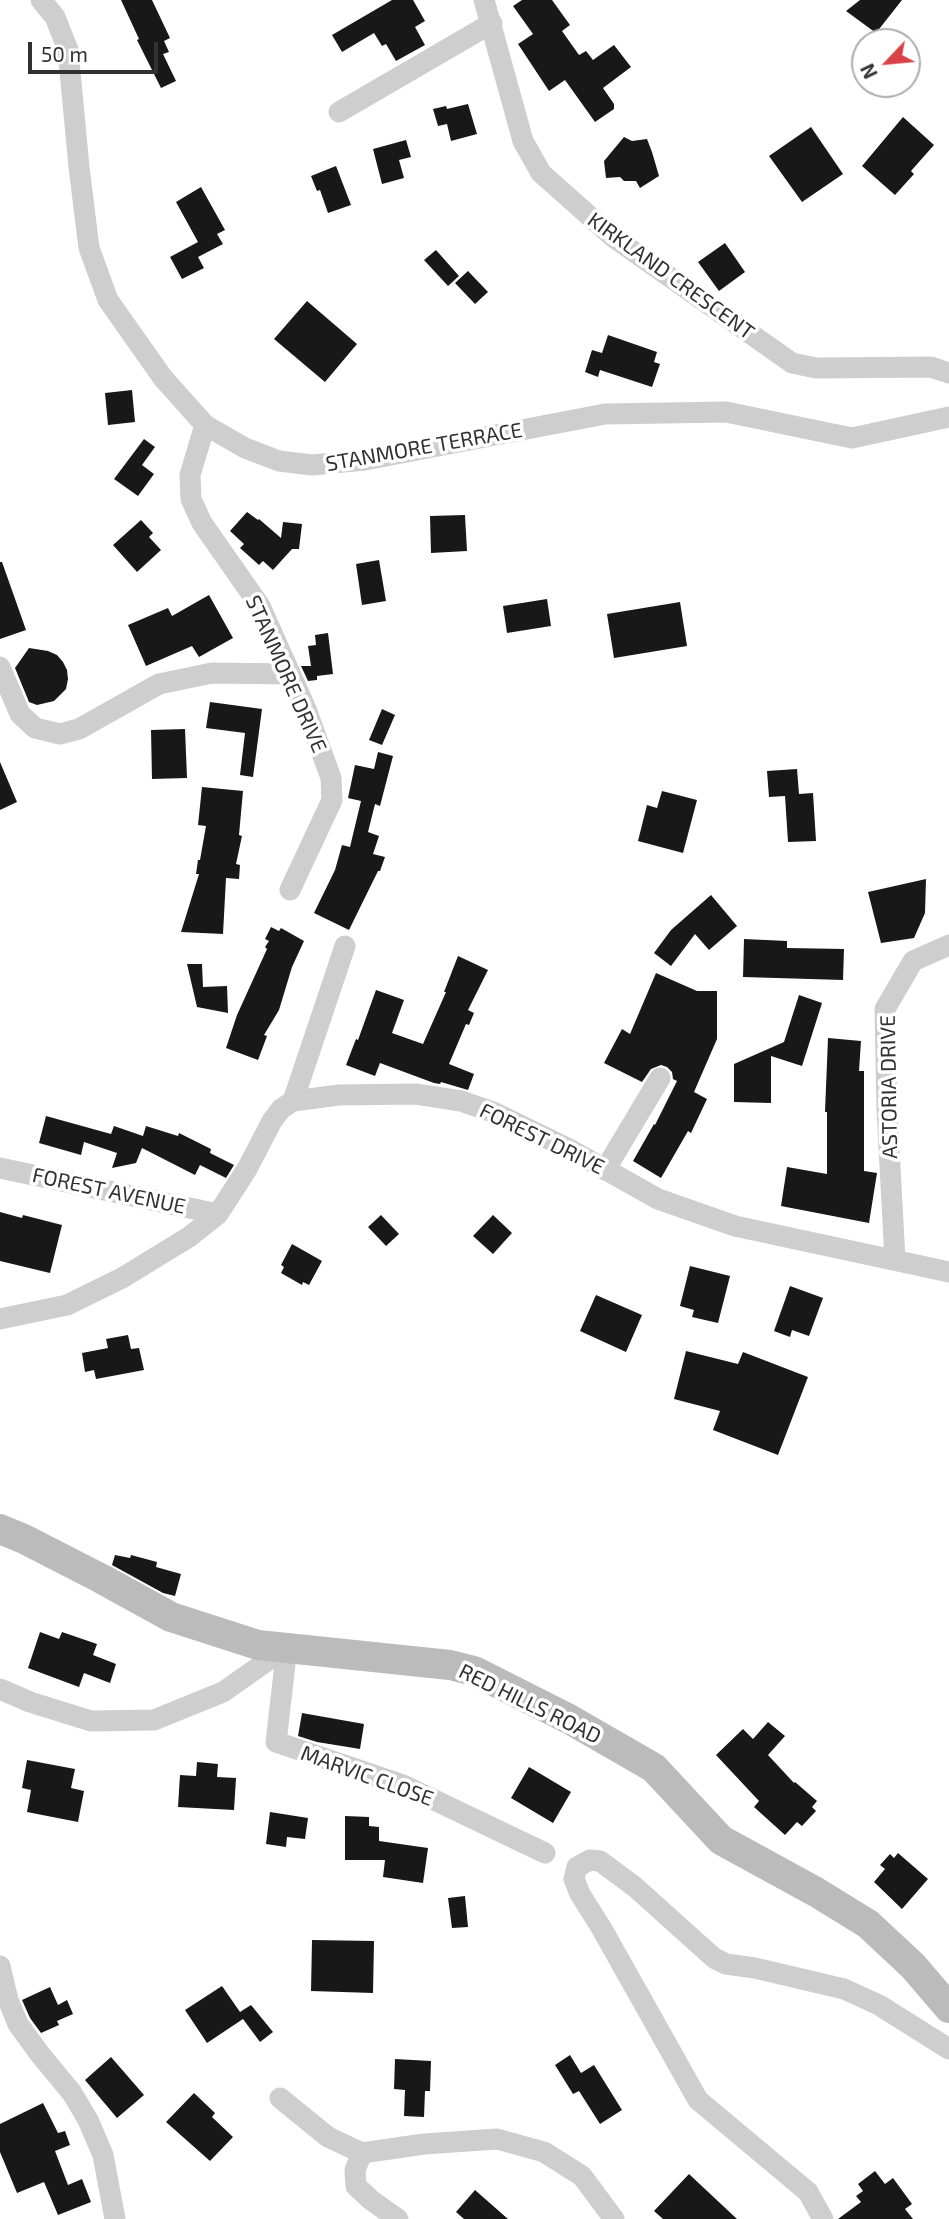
<!DOCTYPE html>
<style>
body{margin:0}
#map{position:relative;width:949px;height:2219px;overflow:hidden;background:#fff;font-family:"Exo 2",sans-serif}
canvas{display:block}
.north{position:absolute;left:851px;top:28px;width:70px;height:70px;box-sizing:border-box;background:#fff;border:2px solid #adadad;border-radius:50%;rotate:244deg;font-size:19px;font-weight:700;line-height:28px;text-align:center;color:#313131}
.north::after{content:'';display:block;margin:auto;width:24px;height:32px;background:#d84246;clip-path:polygon(50% 0,100% 100%,50% 72%,0 100%)}
.scale{position:absolute;left:28px;top:42px;width:130px;height:32px;box-sizing:border-box;border:4px solid #313131;border-top:0;padding-left:9px;font-size:21px;line-height:24px;white-space:nowrap;color:#313131;-webkit-text-stroke:5px #fff;paint-order:stroke}
</style>
<div id="map">
<canvas width="949" height="2219"></canvas>
<div class="north">N</div>
<div class="scale">50 m</div>
</div>
<script>
const ctx = document.querySelector('canvas').getContext('2d');
ctx.lineJoin = 'round';
function fill(path, color) { ctx.fillStyle = color; ctx.fill(path, 'evenodd'); }
const poly = rows => new Path2D(rows.map(r => 'M' + r).join(''));
function strokePath(path, color, width, dash) { ctx.strokeStyle = color; ctx.lineWidth = width; ctx.lineCap = dash ? 'butt' : 'round'; ctx.setLineDash(dash || []); ctx.stroke(path); }
function write(font, color, halo, rows, align = 'center') {
  ctx.font = font + ' "Exo 2",sans-serif'; ctx.lineWidth = 7; ctx.setLineDash([]); ctx.textBaseline = 'middle'; ctx.strokeStyle = halo; ctx.fillStyle = color; for (const [text, x, y, turn = 0] of rows) {
    ctx.save(); ctx.translate(x, y); ctx.rotate((+turn || 0) * Math.PI / 180); ctx.textAlign = isNaN(turn) ? turn : align; if (halo) ctx.strokeText(text, 0, 0); ctx.fillText(text, 0, 0); ctx.restore();
  }
}
fill(poly([
 [121,0,152,0,170,38,164,41,169,52,163,54,176,81,161,88,137,40,139,39],
 [392,0,413,0,425,21,415,27,425,45,396,61,386,44,382,46,374,33,342,52,332,35],
 [522,0,552,0,570,25,562,31,579,55,586,51,593,60,614,45,631,67,603,88,614,104,614,109,595,122,565,80,549,91,518,44,533,34,513,6],
 [860,0,902,0,876,33,846,11],
 [468,104,477,134,451,141,447,124,438,126,433,109,446,106,447,109],
 [903,117,934,145,911,171,914,174,895,195,862,166],
 [811,127,843,174,802,202,769,156],
 [624,137,632,141,647,139,652,152,659,176,640,188,636,181,624,181,620,177,606,178,604,161],
 [406,140,411,157,399,160,404,178,382,184,373,149],
 [336,166,351,205,328,213,320,190,317,191,311,176],
 [201,187,225,230,217,234,223,244,198,257,204,268,182,279,170,257,198,242,176,202],
 [725,243,745,272,719,291,698,262],
 [436,250,459,276,448,286,424,260],
 [468,271,488,292,475,304,455,283],
 [307,301,357,344,325,382,274,339],
 [608,335,657,352,654,362,660,364,652,387,600,370,598,377,585,372,592,350,602,353],
 [132,390,135,422,108,425,105,393],
 [144,439,155,447,142,465,154,474,138,496,114,479],
 [247,512,258,520,259,519,281,538,283,522,302,524,299,549,292,549,273,570,263,561,259,565,240,548,244,544,230,531],
 [465,515,467,551,431,553,430,516],
 [141,520,153,533,149,537,161,550,137,572,113,545],
 [379,560,386,601,362,605,356,564],
 [0,562,2,562,26,630,0,639],
 [209,595,233,638,199,657,192,646,146,666,128,625,168,608,172,616],
 [547,599,551,626,507,633,503,606],
 [680,602,687,646,614,658,607,614],
 [328,633,333,674,317,676,317,680,308,681,301,666,311,666,308,646,316,645,315,635],
 [29,648,48,651,57,655,63,662,67,670,68,679,66,689,54,701,37,705,29,702,15,668],
 [210,702,262,709,253,777,240,775,245,733,206,728],
 [382,709,395,715,382,745,369,740],
 [185,729,187,778,152,779,151,730],
 [378,752,393,756,380,806,375,804,368,832,379,836,373,854,385,857,380,871,378,871,349,930,314,913,335,870,342,845,350,847,361,801,348,798,355,765,374,769],
 [0,762,17,802,0,810],
 [797,769,799,794,813,793,816,841,788,842,785,796,769,797,767,771],
 [202,787,243,791,239,835,242,836,236,864,240,865,239,879,226,878,223,934,181,932,199,874,196,874,198,860,200,860,206,826,198,825],
 [662,791,697,800,683,853,638,841,647,805,657,808],
 [926,879,925,913,914,938,881,943,868,892],
 [711,895,737,926,709,950,695,934,671,966,654,953,671,930],
 [271,927,279,931,281,928,304,941,292,967,279,1010,264,1035,267,1036,258,1060,226,1048,237,1015,267,949,265,947,269,941,265,939],
 [744,939,787,941,787,948,844,949,843,980,743,977],
 [458,956,488,970,468,1010,474,1013,469,1025,466,1024,449,1064,474,1074,468,1090,441,1082,440,1084,434,1083,380,1063,375,1076,346,1065,356,1039,358,1040,376,990,404,1000,392,1033,423,1044,446,992,444,992],
 [187,964,202,964,203,987,227,986,228,1013,197,1007],
 [656,973,697,991,717,991,717,1039,694,1092,707,1099,691,1133,688,1131,661,1178,633,1161,654,1124,655,1125,677,1081,673,1079,672,1072,667,1067,661,1065,651,1069,642,1082,604,1063,622,1029,630,1034],
 [799,995,822,1003,802,1066,771,1056,771,1103,734,1102,734,1064,784,1042],
 [828,1038,861,1041,859,1071,864,1071,864,1171,877,1173,869,1223,781,1206,787,1167,827,1174,827,1112,825,1112],
 [46,1116,111,1134,114,1126,143,1136,146,1126,178,1136,179,1133,211,1149,210,1153,234,1165,226,1178,200,1165,195,1175,142,1148,136,1163,112,1168,117,1153,84,1142,81,1155,39,1143],
 [0,1212,22,1218,23,1215,62,1225,50,1273,0,1261],
 [381,1215,399,1234,386,1246,368,1227],
 [493,1215,512,1233,493,1254,473,1236],
 [292,1244,322,1261,309,1285,303,1282,302,1285,281,1273,284,1267,281,1265],
 [690,1266,730,1276,718,1323,692,1317,694,1310,680,1306],
 [790,1286,823,1298,809,1336,792,1330,790,1337,774,1331],
 [596,1295,642,1315,626,1352,580,1331],
 [128,1335,131,1349,139,1348,144,1370,96,1379,94,1370,85,1372,82,1353,108,1348,106,1339],
 [686,1351,738,1364,743,1352,808,1377,778,1455,713,1430,720,1411,674,1399],
 [115,1555,130,1558,131,1555,157,1562,156,1567,181,1574,175,1596,163,1593,112,1565],
 [40,1632,59,1639,62,1632,97,1644,93,1655,116,1664,110,1683,84,1673,79,1687,28,1668],
 [302,1713,364,1724,360,1749,317,1742,298,1736],
 [768,1722,785,1736,768,1755,794,1783,795,1782,817,1801,812,1807,816,1811,802,1826,797,1822,785,1835,754,1807,759,1801,716,1755,743,1729,753,1739],
 [27,1760,75,1769,71,1788,84,1791,78,1822,27,1812,31,1790,22,1788],
 [197,1762,218,1764,217,1777,236,1778,234,1810,178,1807,180,1775,196,1776],
 [529,1767,571,1792,553,1823,511,1798],
 [270,1812,308,1818,305,1839,287,1837,286,1847,266,1844],
 [345,1816,369,1817,369,1826,379,1827,379,1841,428,1848,423,1883,383,1877,385,1860,345,1860],
 [898,1853,928,1879,902,1909,874,1882,885,1869,880,1865,890,1854,894,1858],
 [465,1896,468,1927,452,1928,448,1898],
 [312,1940,374,1941,373,1993,311,1991],
 [222,1986,240,2012,251,2005,273,2032,260,2042,243,2019,207,2043,185,2010],
 [50,1987,58,2005,67,2000,73,2014,57,2021,59,2025,41,2033,30,2018,22,2000],
 [570,2055,581,2073,594,2065,622,2110,600,2124,579,2091,573,2094,555,2065],
 [111,2057,144,2095,117,2118,85,2080],
 [395,2059,431,2061,430,2091,425,2091,424,2117,404,2116,405,2090,394,2089],
 [194,2093,215,2113,212,2117,233,2137,210,2161,166,2122],
 [43,2103,58,2133,65,2131,70,2145,55,2151,68,2185,82,2179,91,2202,58,2215,44,2182,17,2193,0,2152,0,2124],
 [875,2171,885,2184,893,2178,912,2204,905,2209,913,2219,838,2219,861,2202,856,2196,863,2191,858,2184],
 [689,2174,737,2219,663,2219,654,2211],
 [475,2190,508,2219,464,2219,456,2212]
]), '#181818');
strokePath(poly([
 [41,0,55,17,68,50,79,167,89,248,108,300,163,378,205,425,245,448,279,461,312,465,365,460,605,414,726,412,852,438,949,417],
 [484,0,523,141,541,173,613,237,792,363,816,368,931,367,949,373],
 [339,112,492,23],
 [205,425,190,475,191,499,202,523,260,606,306,709,331,778,332,800,290,890],
 [0,667,20,714,35,728,60,734,79,729,159,684,212,673,290,674],
 [293,1101,345,946],
 [0,1168,218,1214],
 [605,1170,660,1078],
 [895,1260,887,1110,885,1009,913,961,949,945],
 [0,1319,67,1305,122,1278,189,1237,218,1214,247,1169,272,1121,281,1109,293,1101,339,1095,416,1094,461,1101,493,1112,569,1149,658,1199,735,1226,949,1272],
 [287,1647,276,1742,403,1785,545,1853],
 [0,1689,30,1702,91,1721,154,1720,223,1692,287,1647],
 [0,1966,8,2000,18,2024,39,2053,72,2093,88,2120,103,2155,115,2219],
 [280,2098,328,2137,362,2153,424,2144,497,2139,544,2152,582,2176,614,2219],
 [362,2153,355,2170,356,2186,371,2200,398,2219],
 [823,2219,808,2192,698,2100,602,1929,580,1894,574,1879,577,1867,590,1860,600,1861,635,1887,714,1958,726,1964,755,1968,844,1989,879,2005,949,2049]
]), '#cecece', 21);
strokePath(poly([
 [0,1529,24,1539,102,1579,171,1617,258,1645,450,1665,474,1671,569,1719,654,1768,721,1840,816,1892,868,1924,913,1966,949,2008]
]), '#bbb', 30);
write('21px', '#313131', '#fff', [
 ["KIRKLAND CRESCENT",671,276,36],
 ["STANMORE TERRACE",424,447,-10],
 ["STANMORE DRIVE",286,674,66],
 ["ASTORIA DRIVE",889,1087,-91],
 ["FOREST DRIVE",542,1139,26],
 ["FOREST AVENUE",109,1191,12],
 ["RED HILLS ROAD",530,1704,26],
 ["MARVIC CLOSE",367,1776,20]
]);
</script>
